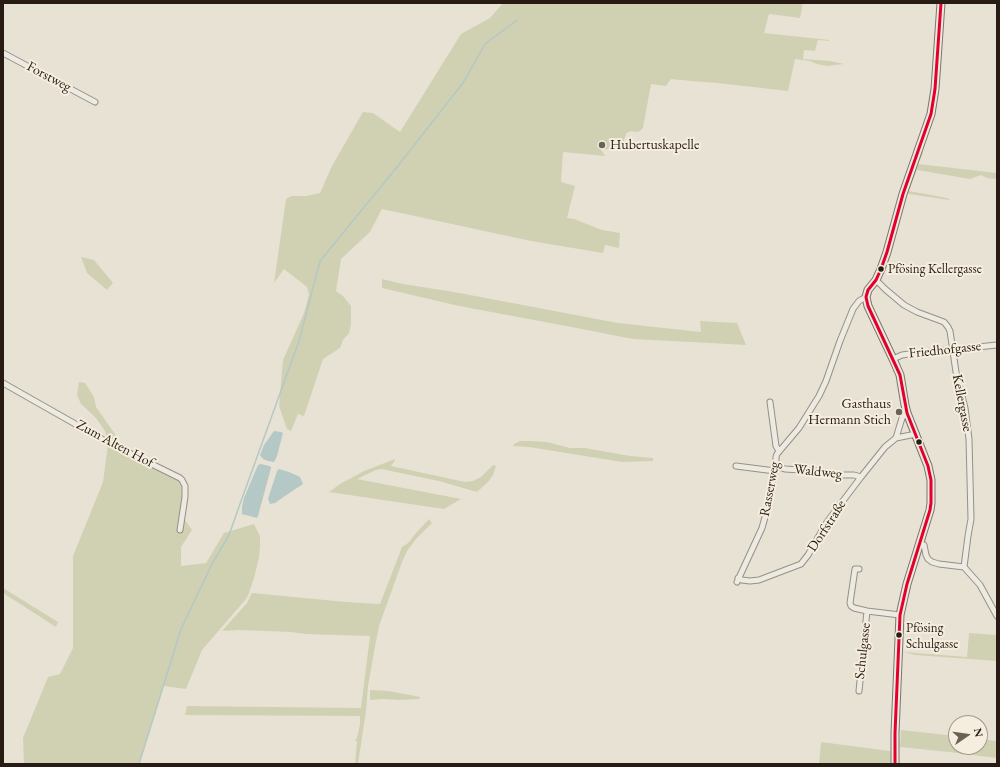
<!DOCTYPE html>
<meta charset="utf-8">
<style>
body{margin:0}
#map{position:relative;width:1000px;height:767px;overflow:hidden;background:#e8e2d4;font-family:"EB Garamond",serif}
canvas{display:block}
.frame{position:absolute;inset:0;border:4px solid #271b13;pointer-events:none}
.north{position:absolute;left:948px;top:715px;width:40px;height:40px;box-sizing:border-box;background:#f5eede;border:1px solid #a39a8d;border-radius:50%;rotate:77deg;font-size:11px;font-weight:700;line-height:16px;text-align:center;color:#271b13}
.north::after{content:'';display:block;margin:auto;width:14px;height:18px;background:#6b6157;clip-path:polygon(50% 0,100% 100%,50% 72%,0 100%)}
</style>
<div id="map">
<canvas width="1000" height="767"></canvas>
<div class="frame"></div>
<div class="north">N</div>
</div>
<script>
const ctx = document.querySelector('canvas').getContext('2d');
ctx.lineJoin = 'round';
function fill(path, color) { ctx.fillStyle = color; ctx.fill(path, 'evenodd'); }
const poly = rows => new Path2D(rows.map(r => 'M' + r).join(''));
function strokePath(path, color, width, dash) { ctx.strokeStyle = color; ctx.lineWidth = width; ctx.lineCap = dash ? 'butt' : 'round'; ctx.setLineDash(dash || []); ctx.stroke(path); }
function write(font, color, halo, rows, align = 'center') {
  ctx.font = font + ' "EB Garamond",serif'; ctx.lineWidth = 4; ctx.setLineDash([]); ctx.textBaseline = 'middle'; ctx.strokeStyle = halo; ctx.fillStyle = color; for (const [text, x, y, turn = 0] of rows) {
    ctx.save(); ctx.translate(x, y); ctx.rotate((+turn || 0) * Math.PI / 180); ctx.textAlign = isNaN(turn) ? turn : align; if (halo) ctx.strokeText(text, 0, 0); ctx.fillText(text, 0, 0); ctx.restore();
  }
}
fill(poly([
 [503,3,803,3,800,18,769,14,764,33,829,40,829,41,818,40,815,51,804,50,803,59,830,61,844,64,827,66,817,64,810,61,795,59,788,91,717,83,691,81,671,79,666,86,651,84,643,128,640,131,637,132,632,131,628,132,626,134,623,143,619,143,618,150,604,149,600,143,600,148,605,156,563,152,561,182,575,186,567,218,574,219,602,230,620,233,619,248,605,245,603,253,531,241,382,209,370,232,341,259,336,291,343,296,351,306,351,324,349,333,343,340,340,348,323,359,304,416,298,414,291,431,287,429,279,406,283,360,304,313,309,295,307,287,284,269,274,283,286,199,291,196,306,196,320,193,332,166,363,112,373,113,400,132,461,34,490,18],
 [922,151,923,153,918,164,997,173,997,178,994,179,987,178,981,175,970,179,917,170,909,191,942,197,950,199,949,200,909,194,907,193,920,154],
 [81,257,94,260,113,283,107,290,87,273],
 [382,279,403,284,454,292,618,323,701,332,700,321,737,323,746,345,634,339,617,336,582,329,459,306,382,288],
 [79,382,85,383,94,397,96,407,115,434,115,441,106,435,105,431,96,418,81,404,77,395],
 [520,441,529,441,547,442,570,448,585,448,630,456,653,458,653,461,622,462,529,447,513,446,514,444],
 [108,444,178,480,184,487,180,513,192,530,181,547,181,566,206,563,224,533,254,524,260,536,260,547,259,558,254,578,249,593,246,599,202,650,186,689,164,686,139,764,24,764,23,738,48,677,60,674,73,648,73,556,103,482],
 [395,459,395,460,391,466,465,482,473,481,481,477,493,465,496,466,493,475,488,482,477,492,439,481,381,469,376,470,357,479,461,499,444,509,329,492,340,484,364,471],
 [429,519,432,523,416,539,407,551,402,562,379,626,376,641,368,686,366,711,358,764,354,764,355,763,357,742,355,740,357,738,360,724,360,716,185,715,187,706,361,708,370,636,305,634,291,632,239,630,222,631,247,603,252,593,346,602,380,604,402,547,408,543,416,533],
 [3,588,58,622,56,627,3,593],
 [969,633,997,635,997,661,915,655,904,652,967,657],
 [370,690,389,691,420,697,420,699,399,700,382,699,370,700],
 [901,730,956,736,956,747,980,747,980,739,997,741,997,758,949,752,900,747],
 [821,742,890,751,891,764,819,764]
]), '#d0d1b2');
fill(poly([
 [274,431,281,432,283,433,277,456,274,462,268,461,263,459,260,455,264,445],
 [261,464,269,466,271,467,271,468,258,516,257,518,242,514,242,507,244,498,258,465],
 [279,469,289,472,300,477,303,484,285,496,275,503,270,504,268,499,277,471]
]), '#b4c8c6');
strokePath(poly([
 [139,764,181,629,212,564,229,535,240,504,299,341,320,261,397,167,463,83,485,44,517,20]
]), '#b4c8c6', 1.5);
const street = poly([
 [3,53,95,102],
 [876,280,885,289,904,305,917,312,944,322,948,327,950,331,956,372,965,408,969,439,971,519,968,536,964,567],
 [893,359,902,355,909,354,997,345],
 [3,383,107,442,180,478,182,480,185,486,185,497,180,530],
 [770,402,776,446,779,451],
 [896,438,902,418,904,415,907,413],
 [736,466,775,471],
 [776,466,785,469,816,471,836,475,854,475,861,477],
 [920,543,924,545,926,555,928,559,932,562,939,564,964,567,980,585,997,616],
 [859,569,855,569,850,603,851,606,854,608,867,611,900,615],
 [738,578,742,580,750,581,759,580,801,564,808,555,827,522,861,477,885,447,896,438,916,434],
 [737,582,762,528,770,499,773,478,776,468,776,457,777,454,799,428,819,396,826,381,840,341,853,309,859,301,866,297],
 [859,691,867,611]
]);
const secondary = poly([
 [895,764,895,733,900,615,907,584,930,510,931,503,931,480,928,466,907,413,905,405,900,375,893,359,868,306,866,297,868,290,876,280,881,269,887,252,903,194,931,114,935,89,941,3]
]);
strokePath(street, '#959088', 7);
strokePath(secondary, '#7a756e', 9);
strokePath(street, '#edeae2', 5);
strokePath(secondary, '#edeae2', 7);
strokePath(poly([
 [895,764,895,733,900,615,907,584,930,510,931,503,931,480,928,466,907,413,900,375,868,306,866,297,868,290,876,280,881,269,887,252,903,194,931,114,935,89,941,3]
]), '#e4002b', 3);
for (const [x, y, r, color] of [
 [602,145,4,"#6b6157"],
 [881,269,3.5,"#271b13"],
 [899,412,4,"#6b6157"],
 [919,442,3.5,"#271b13"],
 [899,635,3.5,"#271b13"]
]) { const dot = new Path2D(); dot.arc(x, y, r, 0, 2 * Math.PI); ctx.fillStyle = color; ctx.fill(dot); strokePath(dot, '#f5eede', 1.5); }
write('13px', '#271b13', '#f5eede', [
 ["Pfösing Kellergasse",888,269],
 ["Pfösing",906,628],
 ["Schulgasse",906,644]
], 'left');
write('14px', '#271b13', '#f5eede', [
 ["Forstweg",49,77,28],
 ["Friedhofgasse",945,350,-6],
 ["Kellergasse",962,403,79],
 ["Zum Alten Hof",115,444,28],
 ["Waldweg",818,472,6],
 ["Rasserweg",770,489,-79],
 ["Dorfstraße",827,526,-57],
 ["Schulgasse",863,651,-84]
]);
write('14px', '#271b13', '#f5eede', [
 ["Hubertuskapelle",610,145],
 ["Gasthaus",891,404,"right"],
 ["Hermann Stich",891,420,"right"]
], 'left');
</script>
